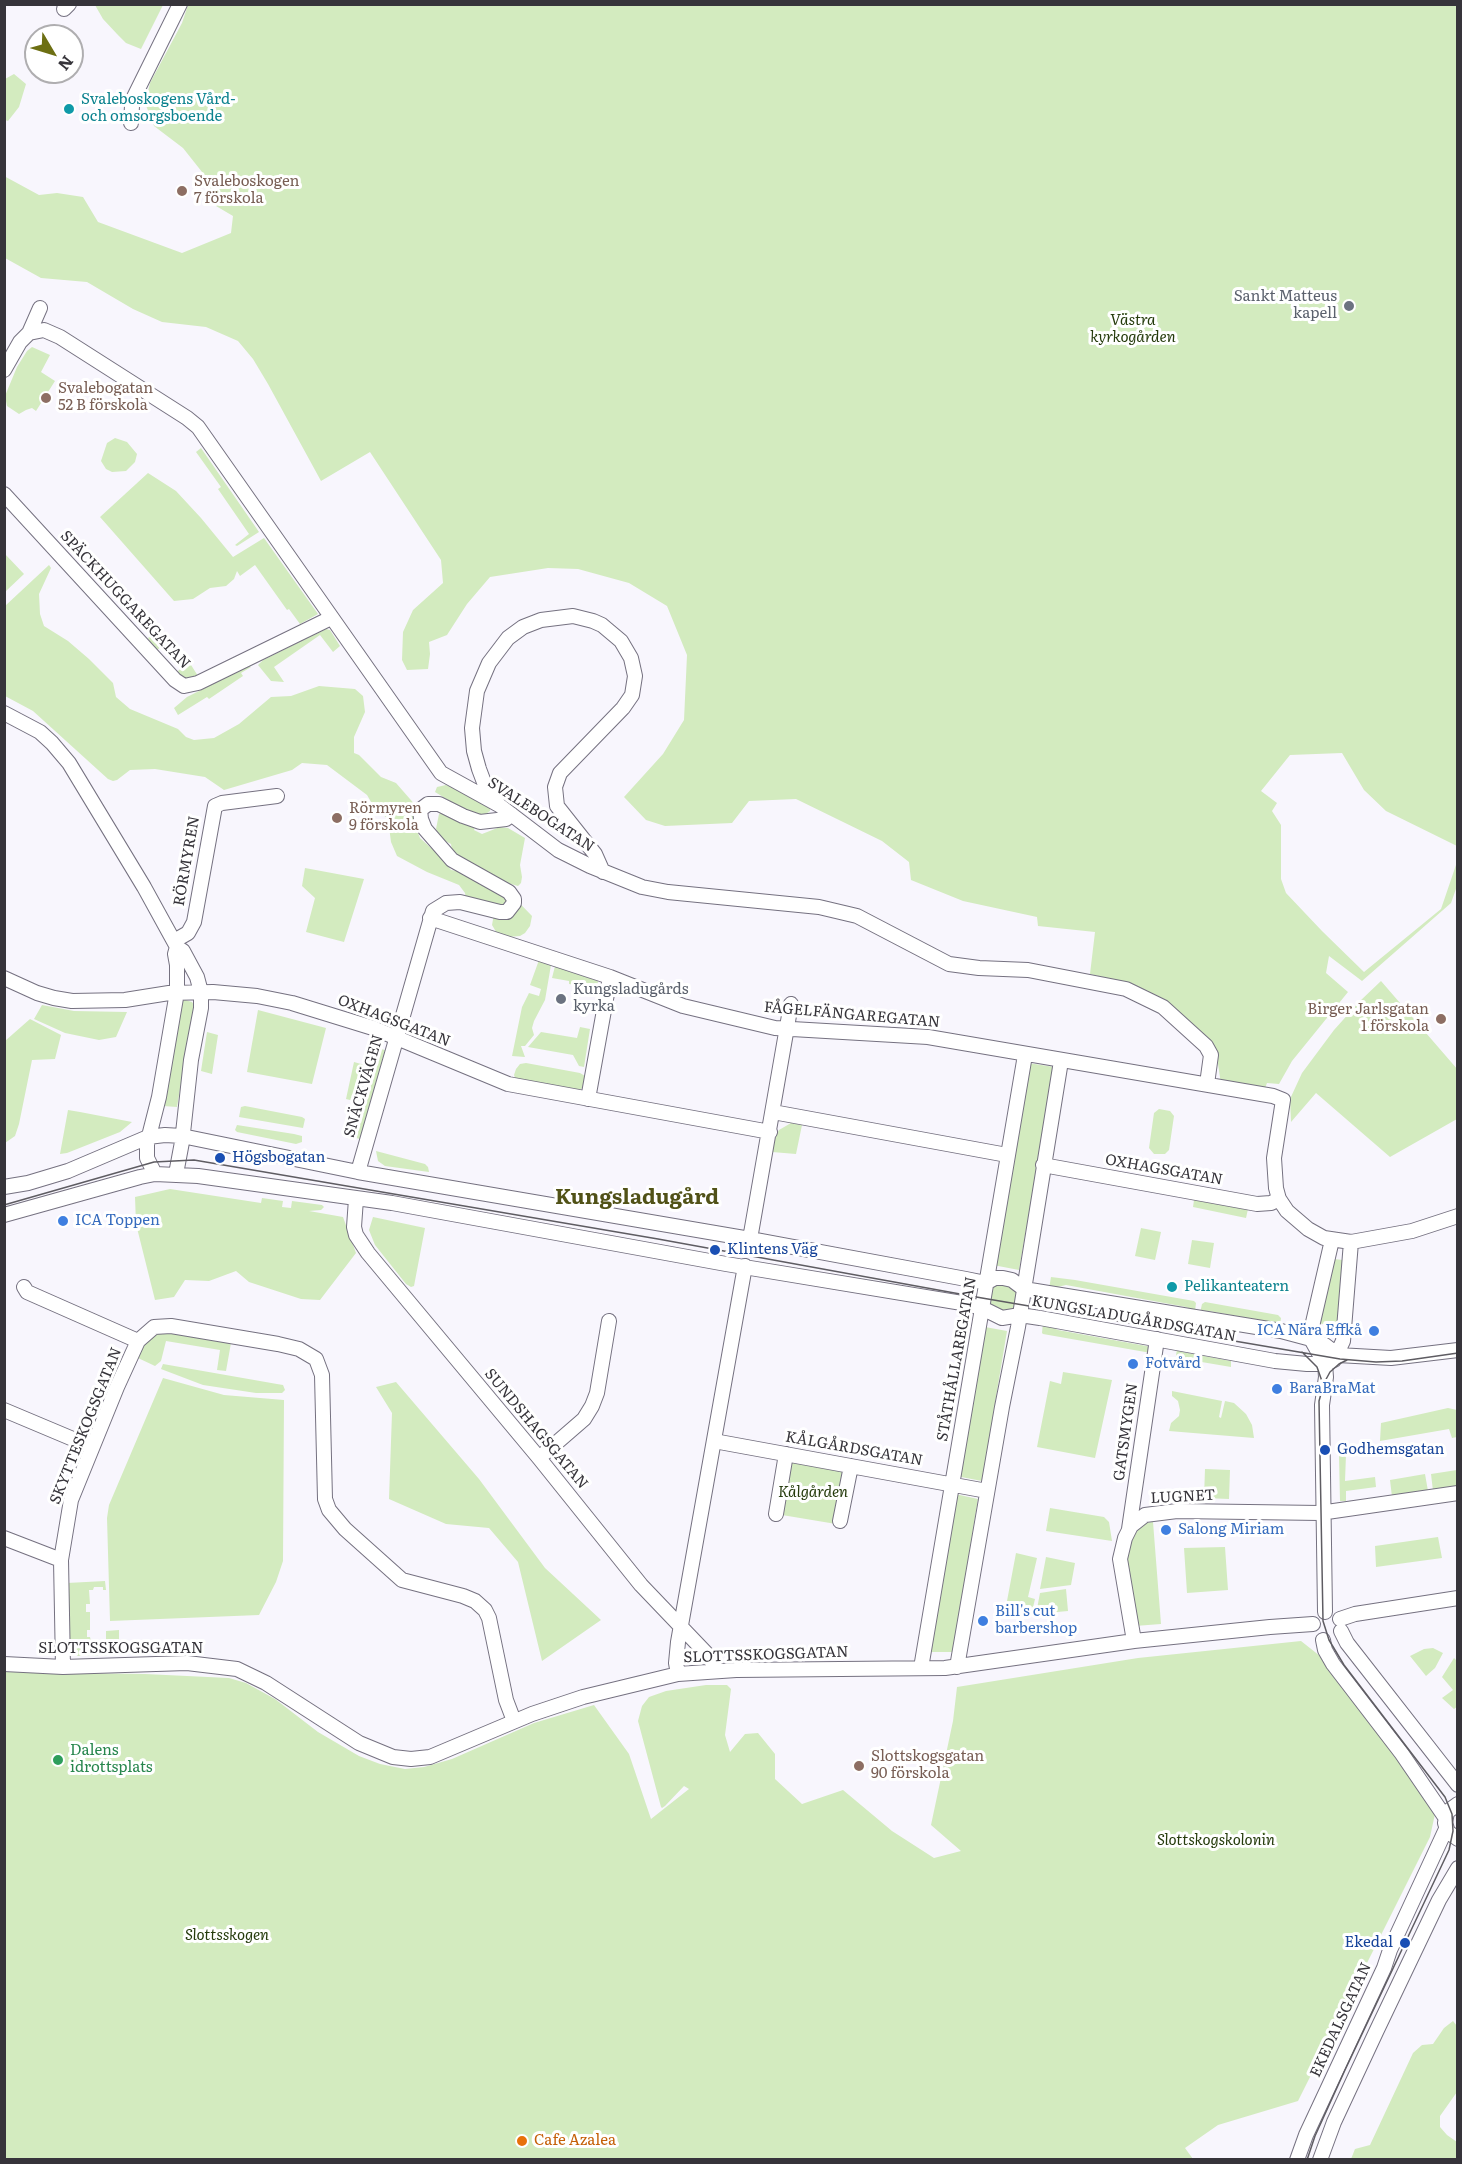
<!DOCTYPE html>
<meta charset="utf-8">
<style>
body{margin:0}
#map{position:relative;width:1462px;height:2164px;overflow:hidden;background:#f8f6fd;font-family:Literata,serif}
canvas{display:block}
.frame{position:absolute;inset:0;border:6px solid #36343a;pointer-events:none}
.north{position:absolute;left:24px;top:24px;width:60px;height:60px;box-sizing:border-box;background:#fff;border:2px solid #afaeb0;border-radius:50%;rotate:128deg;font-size:16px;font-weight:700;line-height:24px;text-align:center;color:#36343a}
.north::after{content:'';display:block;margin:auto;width:21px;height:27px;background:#6d6f13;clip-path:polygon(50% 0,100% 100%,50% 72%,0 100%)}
</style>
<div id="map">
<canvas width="1462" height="2164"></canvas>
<div class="frame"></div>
<div class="north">N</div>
</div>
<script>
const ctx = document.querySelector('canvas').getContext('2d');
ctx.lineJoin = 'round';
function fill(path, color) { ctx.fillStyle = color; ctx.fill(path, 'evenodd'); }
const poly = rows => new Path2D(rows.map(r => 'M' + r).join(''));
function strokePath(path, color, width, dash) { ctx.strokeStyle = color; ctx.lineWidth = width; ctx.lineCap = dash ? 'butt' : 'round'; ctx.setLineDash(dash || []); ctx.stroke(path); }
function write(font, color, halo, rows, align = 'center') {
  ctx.font = font + ' Literata,serif'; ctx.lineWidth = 6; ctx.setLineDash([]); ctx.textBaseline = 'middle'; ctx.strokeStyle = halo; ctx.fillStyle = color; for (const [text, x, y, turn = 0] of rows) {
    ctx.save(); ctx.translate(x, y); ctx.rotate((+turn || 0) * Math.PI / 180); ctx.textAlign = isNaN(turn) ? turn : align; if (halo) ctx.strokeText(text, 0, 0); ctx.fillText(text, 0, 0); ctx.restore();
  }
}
fill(poly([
 [95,5,163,5,141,49,126,43,117,34,103,19],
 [188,5,1457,5,1457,846,1386,811,1364,790,1342,753,1290,755,1261,791,1277,803,1272,811,1281,825,1281,879,1286,893,1322,931,1364,972,1441,909,1457,862,1457,886,1451,903,1362,981,1329,956,1326,973,1348,992,1292,1061,1279,1084,1267,1083,1264,1091,1221,1084,1218,1064,1204,1035,1172,1006,1124,982,1090,974,1095,932,1038,926,1037,917,963,901,911,880,909,862,882,841,796,799,749,801,732,823,665,826,646,820,624,797,663,754,684,720,687,655,667,606,629,583,578,569,548,568,490,577,467,604,447,635,429,642,430,654,428,669,407,670,402,660,403,632,413,610,443,583,441,560,370,452,321,481,268,384,253,359,238,341,206,327,162,322,133,309,87,282,41,278,5,258,4,176,39,195,57,193,83,197,98,222,182,253,231,233,233,216,216,206,206,177,183,148,154,126,145,103,150,83,182,23],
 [14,74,26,84,19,107,8,121,5,120,5,79],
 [32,347,50,355,41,372,55,381,36,411,32,408,26,410,19,414,7,406,5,396,17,367,27,351],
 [115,438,127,442,137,454,135,462,126,471,112,472,106,469,101,461,107,443],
 [201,448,259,532,237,546,235,545,249,534,218,489,221,487,196,452],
 [148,473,176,491,201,518,233,557,264,538,318,614,300,624,289,609,287,610,255,565,240,576,237,571,234,579,226,586,210,588,193,599,174,601,100,517],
 [5,554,24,574,5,592],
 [49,565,51,568,39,594,40,614,44,626,68,641,89,659,113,683,116,697,130,709,178,729,186,737,194,740,214,738,239,724,271,697,291,696,319,686,355,689,363,696,365,712,354,737,354,753,359,755,381,777,396,783,417,807,418,833,420,838,441,857,451,870,457,871,463,864,453,857,451,844,441,839,436,829,439,814,445,811,454,813,458,806,435,792,437,787,446,785,463,792,471,781,490,802,490,811,477,820,474,830,482,834,500,827,508,828,525,838,520,865,522,877,521,883,518,886,497,880,532,916,530,926,525,933,520,936,508,937,498,935,492,925,494,914,466,900,465,893,459,885,427,872,397,856,391,842,388,819,374,807,367,795,327,765,302,763,292,770,224,790,205,777,155,769,130,770,117,780,113,781,108,779,33,711,5,696,5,606],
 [326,629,330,630,340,646,333,652,320,635,274,667,284,682,271,681,258,665,263,660],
 [156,632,163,634,169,639,171,642,169,644,176,652,179,650,186,657,198,676,185,680,177,672,184,665,166,643,157,650,150,642,148,638],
 [249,666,251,667,241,673,243,676,209,699,207,697,178,715,174,708,187,697],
 [305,868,364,879,344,942,306,932,315,898,302,886],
 [539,960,551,965,545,1000,534,1021,532,1028,534,1035,525,1046,521,1046,525,1057,512,1056,522,1007,529,993,539,996,541,989,530,985],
 [555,966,598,981,596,996,575,992,576,985,569,984,569,981,552,978],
 [1381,981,1458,1070,1457,1119,1390,1157,1316,1093,1291,1122,1290,1099,1302,1073,1334,1030,1360,1001],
 [185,1000,192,1002,194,1005,177,1107,163,1106,169,1080,181,1001],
 [42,1005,74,1011,127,1012,116,1037,99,1040,65,1033,34,1019],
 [258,1010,326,1028,312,1084,247,1072],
 [30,1019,61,1035,55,1059,32,1060,19,1124,15,1136,5,1143,5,1041],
 [580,1027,590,1029,584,1067,579,1066,573,1055,528,1047,541,1032,577,1038],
 [207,1032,218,1035,212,1074,201,1071],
 [381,1049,385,1050,360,1139,356,1138],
 [354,1062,368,1066,358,1102,346,1099],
 [526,1063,580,1073,585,1076,582,1088,579,1091,516,1080,514,1075,516,1069,520,1064],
 [1028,1063,1054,1067,1019,1270,993,1265],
 [245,1106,302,1117,305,1119,303,1128,239,1117,241,1107],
 [1159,1109,1170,1111,1174,1116,1169,1150,1165,1154,1154,1154,1149,1148,1154,1113],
 [68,1110,80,1112,132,1122,120,1132,67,1153,60,1154],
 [791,1123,802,1125,796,1154,772,1152,775,1137,779,1130],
 [237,1125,294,1134,302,1136,302,1142,296,1144,237,1132,235,1130],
 [376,1151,425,1164,428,1167,429,1172,385,1166,378,1161],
 [170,1189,261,1203,262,1198,283,1201,282,1207,291,1208,292,1201,322,1205,324,1207,321,1210,309,1211,343,1217,356,1253,320,1300,301,1299,249,1282,236,1271,209,1281,185,1280,174,1297,155,1300,136,1224,135,1197],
 [1194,1200,1248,1209,1246,1218,1193,1207],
 [373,1217,425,1228,414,1286,411,1287,406,1284,375,1245,369,1230],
 [1141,1228,1161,1232,1155,1260,1135,1256],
 [1192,1240,1214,1243,1210,1268,1188,1264],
 [1333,1259,1344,1260,1338,1327,1318,1323],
 [1051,1277,1075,1280,1194,1301,1196,1303,1195,1311,1186,1307,1066,1285,1049,1289],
 [994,1285,1013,1285,1018,1293,1016,1305,1008,1314,990,1306,990,1291],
 [1205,1302,1278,1315,1281,1318,1280,1326,1273,1325,1265,1321,1209,1311,1200,1313,1202,1304],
 [1043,1322,1058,1330,1152,1347,1151,1353,1043,1334,1042,1333],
 [985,1327,1007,1331,982,1481,956,1476],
 [161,1332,169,1332,231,1343,226,1371,217,1370,220,1350,166,1341,161,1361,155,1366,138,1358,138,1356,146,1341],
 [1177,1348,1183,1352,1231,1361,1231,1367,1178,1358,1176,1356],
 [163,1364,277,1384,283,1385,285,1390,282,1393,256,1393,203,1385,161,1369],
 [1063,1372,1112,1380,1095,1458,1037,1447,1050,1381,1061,1384],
 [163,1378,224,1395,284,1400,283,1561,276,1582,259,1615,110,1621,107,1518,109,1505],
 [396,1382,479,1479,545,1568,601,1620,542,1661,518,1562,489,1528,446,1524,389,1499,392,1413,376,1387],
 [1172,1391,1222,1401,1219,1417,1221,1418,1225,1401,1234,1403,1246,1414,1252,1425,1254,1438,1169,1431,1171,1423,1179,1416,1180,1410,1178,1401,1172,1396],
 [1448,1408,1457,1410,1457,1437,1452,1438,1449,1429,1380,1441,1381,1423],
 [1339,1455,1346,1455,1345,1481,1375,1477,1376,1487,1346,1491,1346,1501,1340,1501],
 [790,1462,845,1471,836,1524,782,1515],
 [1205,1469,1230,1470,1229,1499,1204,1498],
 [1457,1470,1457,1488,1433,1491,1431,1474],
 [1425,1474,1428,1491,1392,1497,1390,1480],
 [955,1494,978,1499,953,1652,926,1652],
 [1050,1508,1104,1517,1109,1522,1112,1541,1046,1531],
 [1153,1522,1161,1624,1135,1626,1126,1557,1130,1543,1139,1528,1145,1523],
 [1438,1537,1442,1558,1376,1567,1375,1546],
 [1225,1547,1228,1590,1187,1593,1184,1548],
 [1016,1553,1037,1558,1028,1597,1035,1599,1031,1616,1025,1617,1023,1608,1012,1610,1013,1602,1007,1601],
 [1046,1557,1075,1563,1071,1585,1040,1589],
 [105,1581,106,1590,103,1590,103,1587,94,1587,93,1590,89,1590,90,1604,86,1604,86,1612,90,1612,90,1630,87,1630,87,1637,90,1637,91,1641,106,1641,106,1631,119,1630,119,1655,77,1656,68,1646,67,1583],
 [1066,1589,1068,1611,1036,1614,1040,1593],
 [1301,1641,1320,1656,1390,1748,1435,1814,1430,1837,1298,2101,1218,2125,1185,2148,1193,2159,5,2160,5,1672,145,1674,229,1678,246,1683,275,1699,318,1732,359,1756,380,1764,405,1769,424,1767,452,1759,534,1723,594,1705,629,1754,651,1819,689,1789,684,1786,665,1806,662,1808,661,1807,638,1721,642,1706,649,1697,666,1691,706,1685,727,1685,731,1689,725,1735,730,1752,745,1734,758,1733,775,1754,775,1779,802,1804,843,1790,892,1831,934,1858,961,1851,931,1825,953,1721,957,1687,1138,1658],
 [1433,1648,1443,1653,1435,1668,1426,1676,1410,1656,1424,1649],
 [1454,1658,1457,1661,1458,1706,1454,1709,1442,1698,1453,1690,1442,1677],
 [1453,2021,1457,2026,1457,2092,1440,2116,1440,2127,1447,2135,1457,2142,1457,2159,1351,2159,1355,2149,1370,2145,1413,2053,1422,2045,1433,2044,1444,2028]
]), '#d3ebbf');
const minor = poly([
 [64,9,69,4],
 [131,123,132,106,134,97,180,4],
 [29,333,44,330,60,337,187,418,198,427,441,773,499,805,558,850,590,866,642,887,668,892,819,907,857,916,949,964,979,968,1028,970,1126,989,1163,1007,1206,1046,1211,1055,1207,1084],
 [4,370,20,342,29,333,40,308],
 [4,494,175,680,184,686,198,683,331,618],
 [4,713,40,732,52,743,69,763,144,887,177,947,183,951,197,977,201,992,201,1008,191,1060,182,1142,176,1174],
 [497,801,485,785,479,769,474,751,472,728,477,691,489,663,508,638,523,627,541,620,573,616,593,621,602,625,621,641,631,658,635,676,632,695,623,708,560,773,555,787,557,806,595,854,603,872],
 [430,918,610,977,683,1006,775,1028,928,1037,1273,1096,1283,1100,1274,1158,1276,1188,1279,1199,1287,1211,1308,1229,1324,1238,1351,1242,1412,1231,1458,1216],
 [174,941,188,933,194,922,215,806,222,803,277,796],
 [4,978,37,993,54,998,72,1001,125,1000,169,993,213,992,257,996,292,1003,373,1028,508,1084,770,1132],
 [588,1099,610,977],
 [773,1112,1007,1155],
 [1043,1165,1257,1204,1271,1203,1279,1199],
 [358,1172,433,911,446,903,460,902,500,912,507,912,514,903,514,899,509,892,452,860,425,829,421,819,420,810,428,804,439,804,463,816,480,822,506,819,511,814],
 [155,1174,147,1158,147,1144,159,1097,177,992,177,965,175,954,177,947],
 [4,1187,28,1183,68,1171,148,1137,165,1135,182,1136,358,1172,750,1239,966,1279,986,1283,995,1278,1003,1278,1012,1280,1024,1289,1281,1331,1311,1339,1325,1345,1338,1355,1391,1358,1458,1350],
 [356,1199,354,1227,356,1235,368,1253,539,1458,641,1585,707,1654,713,1663,714,1671],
 [4,1215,140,1177,155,1174,198,1176,392,1203,726,1264,962,1303,982,1308,1002,1318,1020,1315,1040,1318,1275,1361,1307,1364,1325,1364,1334,1360,1343,1341,1351,1242],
 [750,1239,791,1004],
 [24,1287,27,1292,138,1341],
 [4,1410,92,1447],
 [714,1441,987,1491],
 [539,1458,584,1419,592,1406,597,1393,609,1321],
 [776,1514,786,1454],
 [840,1521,851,1466],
 [1129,1529,1157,1339],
 [4,1538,61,1560],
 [1325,1612,1322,1405,1326,1377,1325,1364,1311,1339,1311,1331,1332,1240],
 [1340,1619,1355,1614,1458,1598],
 [1341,1631,1347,1643,1458,1785],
 [1323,1640,1325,1650,1333,1664,1402,1754,1445,1817],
 [1134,1641,1120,1559,1125,1538,1131,1526,1145,1515,1177,1511,1320,1513,1458,1493],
 [4,1664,63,1667,187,1663,237,1669,266,1683,359,1743,393,1757,411,1759,430,1757,532,1714,583,1697,678,1674,736,1670,945,1668,1134,1641,1270,1627,1313,1624],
 [63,1667,61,1560,71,1500,117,1387,138,1341,154,1327,171,1326,278,1344,299,1349,316,1359,322,1375,325,1499,329,1510,345,1529,402,1580,463,1596,475,1601,485,1610,489,1618,506,1700,514,1721],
 [957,1667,1002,1407,1018,1327,1061,1061],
 [921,1668,1025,1055],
 [678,1674,676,1663,678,1642,745,1266],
 [1458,1804,1447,1812,1445,1823,1448,1832,1458,1839],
 [1297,2160,1306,2135,1384,1968,1390,1950,1446,1829],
 [1320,2160,1334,2122,1376,2032,1439,1900,1458,1868]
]);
strokePath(minor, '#757180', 16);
strokePath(minor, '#fff', 14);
strokePath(poly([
 [4,1205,154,1162,194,1160,658,1239,982,1298,1340,1359,1376,1362,1402,1361,1458,1353],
 [1302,1352,1317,1367,1324,1387],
 [1307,2160,1315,2136,1345,2070,1449,1850,1453,1831,1452,1814,1445,1797,1344,1665,1329,1640,1323,1621,1319,1401,1324,1383,1330,1372,1339,1364,1347,1360]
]), '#5e5c62', 1.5);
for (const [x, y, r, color] of [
 [69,109,6,"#0f9aa8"],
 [182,191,6,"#8d6e63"],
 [1349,306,6,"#6b7280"],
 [46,398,6,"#8d6e63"],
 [337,818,6,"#8d6e63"],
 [561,999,6,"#6b7280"],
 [1441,1019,6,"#8d6e63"],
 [220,1158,6,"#1a4fb4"],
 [63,1221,6,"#3f7fe0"],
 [715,1250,6,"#1a4fb4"],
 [1172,1287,6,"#0f9aa8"],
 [1374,1331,6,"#3f7fe0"],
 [1133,1364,6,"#3f7fe0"],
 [1277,1389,6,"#3f7fe0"],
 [1325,1450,6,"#1a4fb4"],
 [1166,1530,6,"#3f7fe0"],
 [983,1621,6,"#3f7fe0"],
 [58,1760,6,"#2e9e5b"],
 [859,1766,6,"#8d6e63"],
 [1405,1943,6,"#1a4fb4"],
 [522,2141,6,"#e8710a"]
]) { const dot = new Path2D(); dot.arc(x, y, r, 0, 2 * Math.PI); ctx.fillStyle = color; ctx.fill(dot); strokePath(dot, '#fff', 2); }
write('15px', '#0d838f', '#fff', [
 ["Svaleboskogens Vård-",81,100],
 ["och omsorgsboende",81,117],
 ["Pelikanteatern",1184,1287]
], 'left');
write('15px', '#785e54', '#fff', [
 ["Svaleboskogen",194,182],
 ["7 förskola",194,199],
 ["Svalebogatan",58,389],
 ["52 B förskola",58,406],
 ["Rörmyren",349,809],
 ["9 förskola",349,826],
 ["Birger Jarlsgatan",1429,1010,"right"],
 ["1 förskola",1429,1027,"right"],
 ["Slottskogsgatan",871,1757],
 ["90 förskola",871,1774]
], 'left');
write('15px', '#5b616d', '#fff', [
 ["Sankt Matteus",1337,297],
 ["kapell",1337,314],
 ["Kungsladugårds",573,990,"left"],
 ["kyrka",573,1007,"left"]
], 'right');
write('italic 15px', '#253b0c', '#fff', [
 ["Västra",1133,321],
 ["kyrkogården",1133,338],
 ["Kålgården",813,1493],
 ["Slottskogskolonin",1216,1841],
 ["Slottsskogen",227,1936]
]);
write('15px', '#36343a', '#fff', [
 ["SPÄCKHUGGAREGATAN",125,600,47],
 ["SVALEBOGATAN",541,815,33],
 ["RÖRMYREN",187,861,-80],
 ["FÅGELFÄNGAREGATAN",852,1015,5],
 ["OXHAGSGATAN",394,1021,21],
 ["SNÄCKVÄGEN",364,1086,-74],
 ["OXHAGSGATAN",1164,1170,10],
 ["KUNGSLADUGÅRDSGATAN",1134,1319,10],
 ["STÅTHÅLLAREGATAN",957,1359,-80],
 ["SKYTTESKOGSGATAN",86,1426,-68],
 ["SUNDSHAGSGATAN",536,1429,50],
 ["GATSMYGEN",1126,1432,-82],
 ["KÅLGÅRDSGATAN",854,1449,10],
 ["LUGNET",1183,1497,-3],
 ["SLOTTSSKOGSGATAN",121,1649],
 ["SLOTTSSKOGSGATAN",766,1655,-2],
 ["EKEDALSGATAN",1341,2020,-65]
]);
write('15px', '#164399', '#fff', [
 ["Högsbogatan",232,1158],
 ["Klintens Väg",727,1250],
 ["Godhemsgatan",1337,1450],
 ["Ekedal",1393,1943,"right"]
], 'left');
write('15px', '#366cbe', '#fff', [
 ["ICA Toppen",75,1221],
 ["ICA Nära Effkå",1362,1331,"right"],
 ["Fotvård",1145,1364],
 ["BaraBraMat",1289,1389],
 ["Salong Miriam",1178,1530],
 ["Bill's cut",995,1612],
 ["barbershop",995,1629]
], 'left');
write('15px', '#27864d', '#fff', [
 ["Dalens",70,1751],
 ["idrottsplats",70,1768]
], 'left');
write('15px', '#c56008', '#fff', [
 ["Cafe Azalea",534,2141]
], 'left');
write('bold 21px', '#515217', '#fff', [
 ["Kungsladugård",637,1198]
]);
</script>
